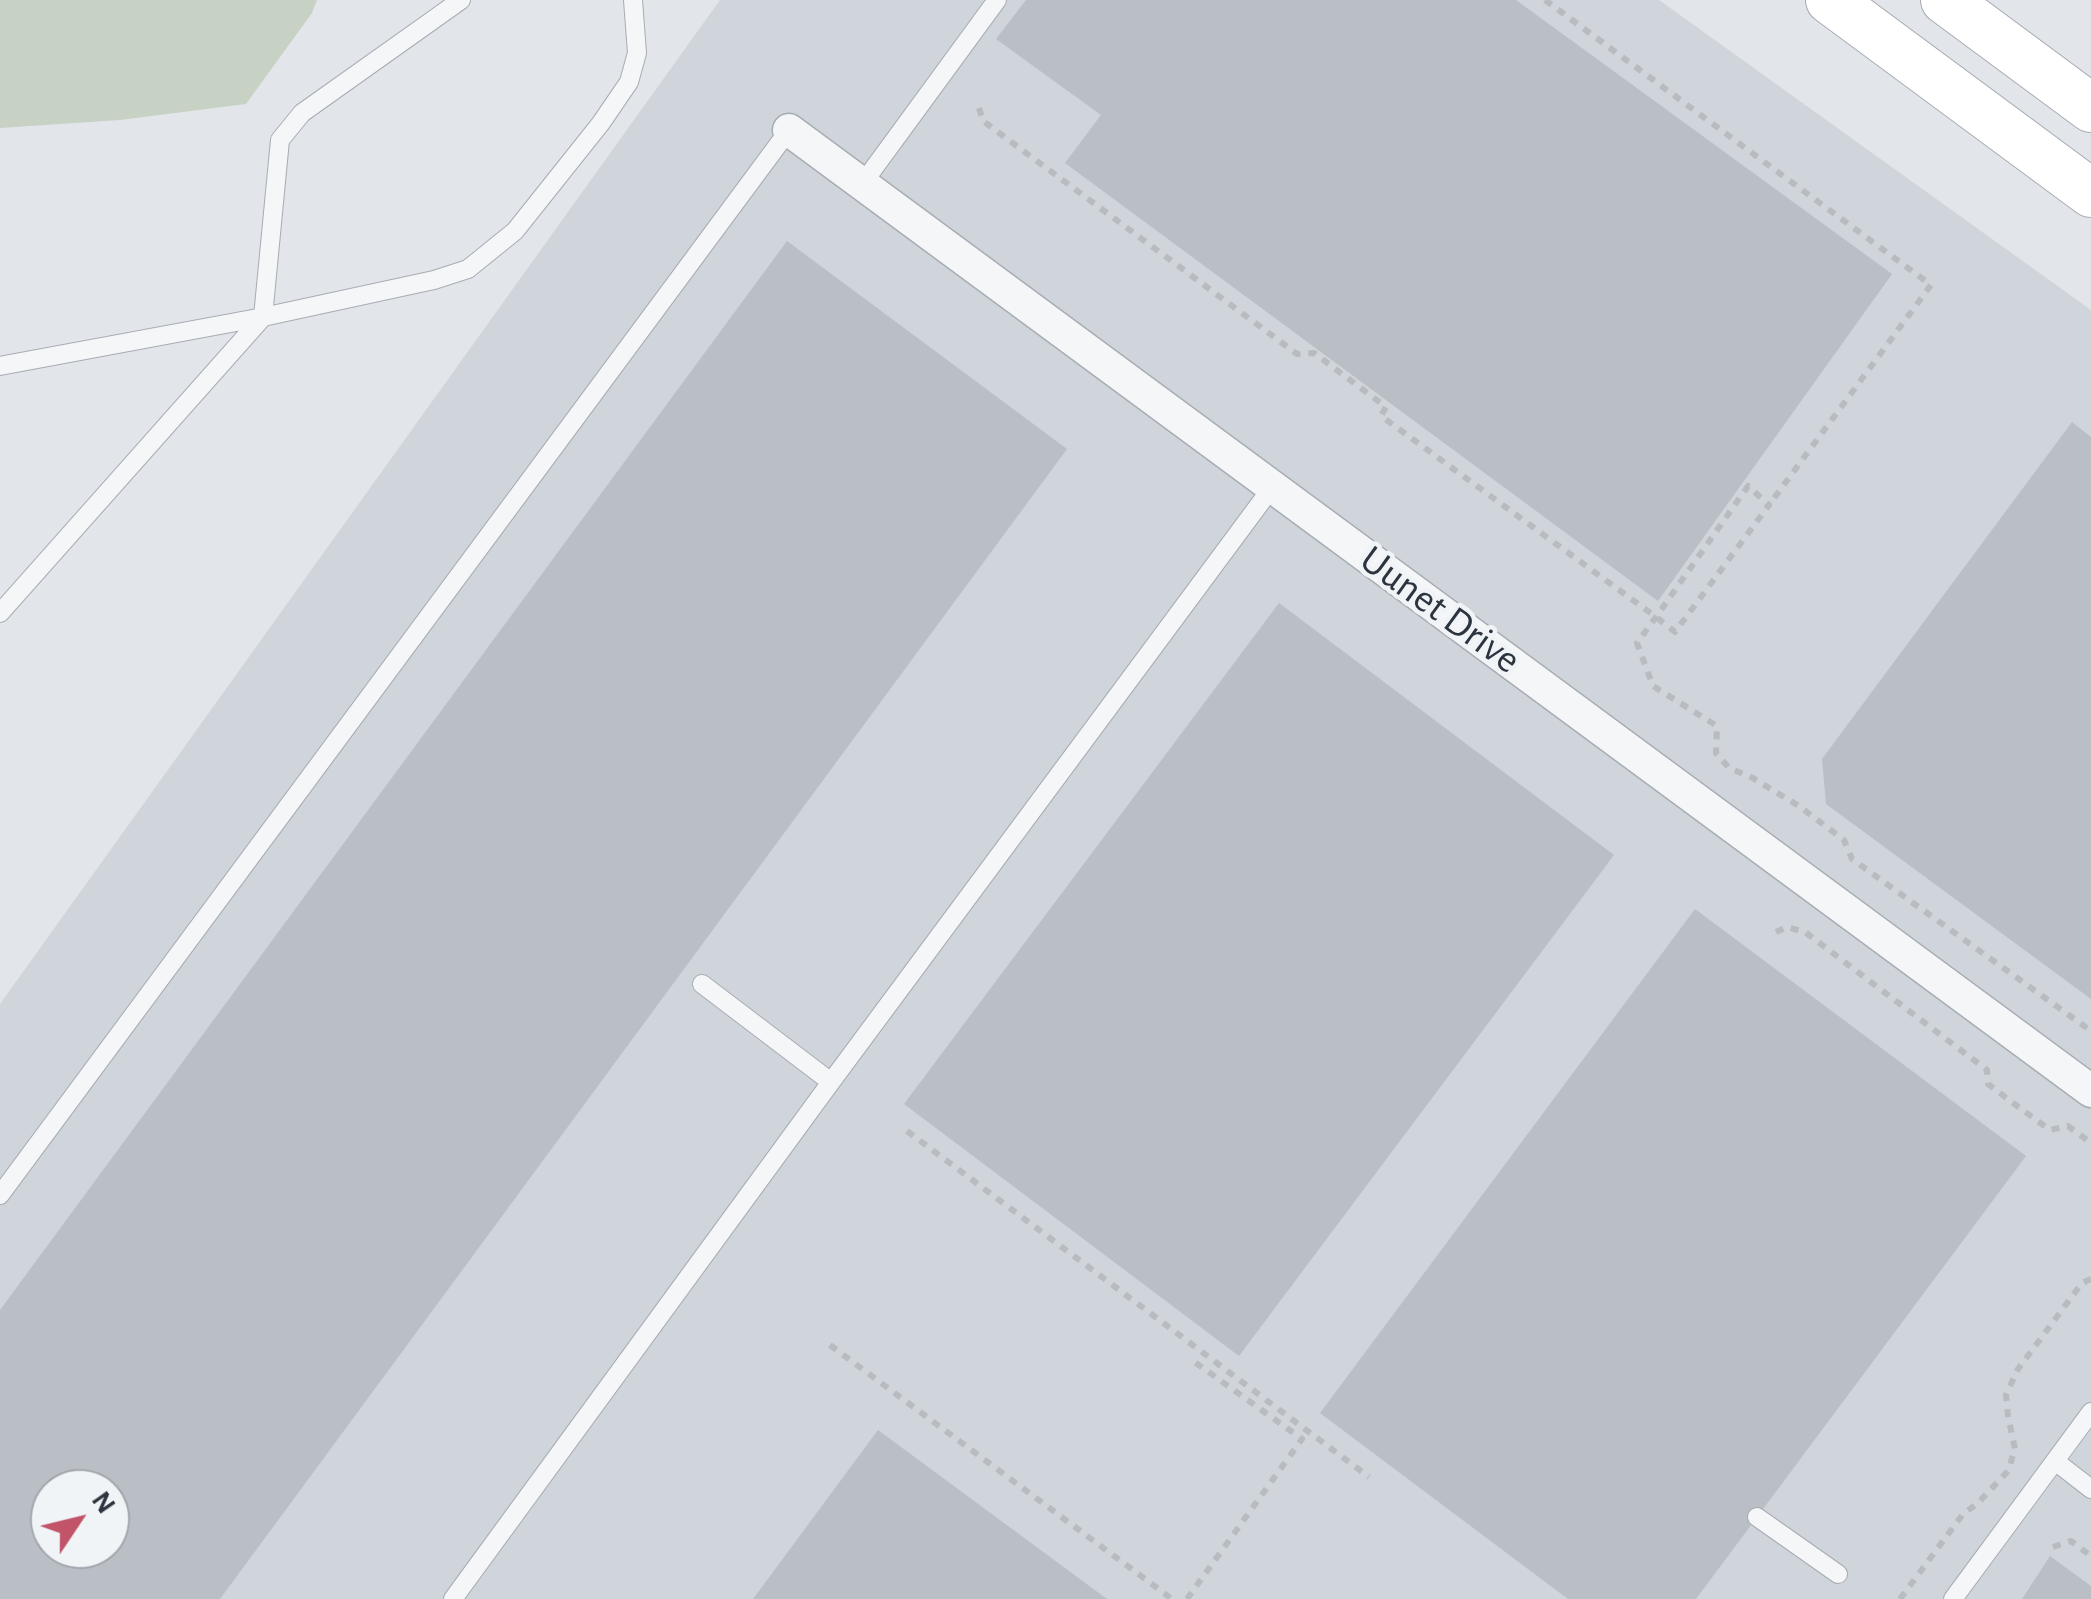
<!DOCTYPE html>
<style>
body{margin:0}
#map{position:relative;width:2091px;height:1599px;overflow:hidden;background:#e2e5e9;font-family:"Alegreya Sans",sans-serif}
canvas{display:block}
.north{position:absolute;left:30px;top:1469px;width:100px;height:100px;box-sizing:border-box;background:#f1f4f7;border:2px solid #a2a7ad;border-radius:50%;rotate:55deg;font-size:28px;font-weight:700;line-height:40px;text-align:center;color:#2c343f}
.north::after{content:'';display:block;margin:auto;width:35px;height:45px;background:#c15469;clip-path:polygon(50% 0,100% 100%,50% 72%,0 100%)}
</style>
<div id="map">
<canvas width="2091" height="1599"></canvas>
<div class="north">N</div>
</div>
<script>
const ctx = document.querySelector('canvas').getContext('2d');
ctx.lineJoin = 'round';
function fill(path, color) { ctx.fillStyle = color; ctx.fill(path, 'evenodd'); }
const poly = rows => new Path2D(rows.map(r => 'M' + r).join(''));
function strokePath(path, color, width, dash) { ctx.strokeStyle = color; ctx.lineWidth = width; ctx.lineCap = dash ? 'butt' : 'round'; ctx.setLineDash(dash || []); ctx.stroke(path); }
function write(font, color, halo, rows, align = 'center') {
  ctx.font = font + ' "Alegreya Sans",sans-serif'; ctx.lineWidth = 9; ctx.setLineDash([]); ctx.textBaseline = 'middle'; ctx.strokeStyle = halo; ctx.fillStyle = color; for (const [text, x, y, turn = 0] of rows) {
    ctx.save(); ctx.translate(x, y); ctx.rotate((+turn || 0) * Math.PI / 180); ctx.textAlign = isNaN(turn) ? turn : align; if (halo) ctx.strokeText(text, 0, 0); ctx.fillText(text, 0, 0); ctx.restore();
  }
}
fill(poly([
 [720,0,1659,0,2091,310,2091,1599,0,1599,0,1004],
 [50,1489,110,1489,110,1549,50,1549]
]), '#d0d4db');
fill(poly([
 [0,0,317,0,312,13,246,104,120,120,0,128]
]), '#c8d2c4');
fill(poly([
 [1026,0,1516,0,1892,274,1658,601,1065,163,1101,115,996,39],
 [787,241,1067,449,220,1599,0,1599,0,1310],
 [50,1489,110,1489,110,1549,50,1549],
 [2072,422,2091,437,2091,999,1826,804,1822,759],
 [1279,603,1614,855,1239,1356,904,1104],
 [1695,909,2026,1156,1696,1599,1568,1599,1320,1413],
 [878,1430,1107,1599,753,1599],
 [2050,1556,2091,1586,2091,1599,2022,1599]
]), '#babec5');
const lane = poly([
 [863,183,997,0],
 [0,366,263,317,434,280,468,269,515,231,601,123,629,82,637,53,633,0],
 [0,613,263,317,280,140,302,113,461,0],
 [702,984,831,1082],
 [0,1195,789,130],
 [2055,1461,2091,1489],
 [1757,1517,1838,1574],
 [453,1599,831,1082,1273,486],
 [1953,1599,2091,1412]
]);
const street = poly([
 [789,130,2091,1091]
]);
const secondary = poly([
 [1830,0,2091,193],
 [1945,0,2091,108]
]);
strokePath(lane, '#a8acb3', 20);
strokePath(street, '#a8acb3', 35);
strokePath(secondary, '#a8acb3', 50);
strokePath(poly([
 [1545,0,1931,285,1769,505],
 [979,108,983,121,1297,354,1314,353,1386,407,1381,416,1656,617,1675,632,1769,505,1748,486,1656,617,1637,643,1653,686,1717,726,1716,753,1729,768,1751,777,1799,806,1844,840,1852,859,2091,1031],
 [1776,932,1787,927,1805,932,1987,1070,1988,1084,2017,1106,2050,1130,2068,1126,2091,1143],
 [907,1131,1369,1477],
 [830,1345,1172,1599],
 [2053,1547,2071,1541,2091,1556],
 [1187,1599,1302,1439,1189,1358],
 [1900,1599,1963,1514,1978,1503,2008,1471,2015,1449,2008,1416,2006,1395,2018,1369,2082,1283,2091,1279]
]), '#b8bcc0', 6, [8, 8]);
strokePath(lane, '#f4f6f8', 18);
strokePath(street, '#f4f6f8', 32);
strokePath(secondary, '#fff', 48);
write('40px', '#2c343f', '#f1f4f7', [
 ["Uunet Drive",1440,610,36]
]);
</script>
